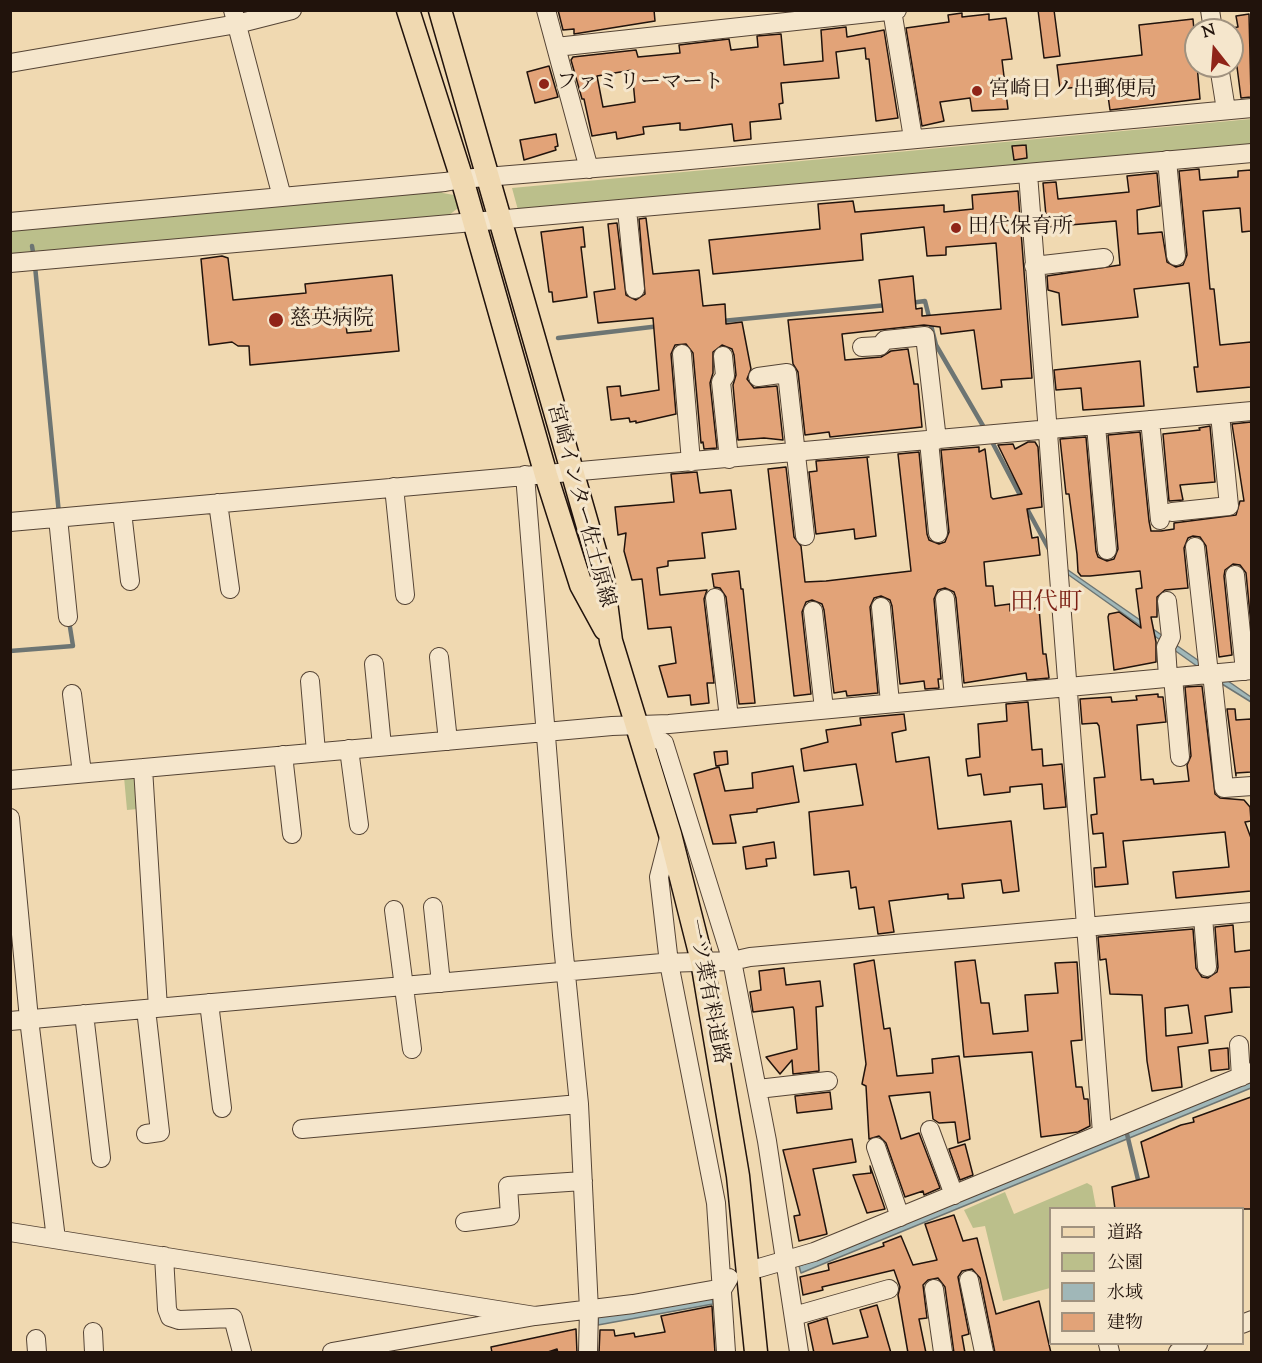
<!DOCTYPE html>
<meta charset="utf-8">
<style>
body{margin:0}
#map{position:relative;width:1262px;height:1363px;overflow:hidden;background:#f0d9b1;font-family:"Sorts Mill Goudy","Noto Serif JP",serif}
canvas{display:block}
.frame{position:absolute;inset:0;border:12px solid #21130c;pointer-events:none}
.legend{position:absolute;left:1049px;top:1207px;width:195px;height:138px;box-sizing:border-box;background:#f5e6cc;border:2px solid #a0927f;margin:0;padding:8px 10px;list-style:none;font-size:18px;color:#21130c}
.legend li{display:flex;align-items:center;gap:12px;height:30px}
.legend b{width:30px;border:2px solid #a0927f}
.north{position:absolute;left:1184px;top:18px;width:60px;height:60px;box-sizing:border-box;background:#f5e6cc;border:2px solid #a0927f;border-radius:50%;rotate:343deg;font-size:16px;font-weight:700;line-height:24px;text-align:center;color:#21130c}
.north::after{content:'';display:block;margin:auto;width:21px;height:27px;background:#8f2418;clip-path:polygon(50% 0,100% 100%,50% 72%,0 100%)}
</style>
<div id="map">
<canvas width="1262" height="1363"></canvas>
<div class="frame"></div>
<ul class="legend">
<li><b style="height:8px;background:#f0d9b1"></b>道路</li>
<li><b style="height:16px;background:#bbbf8b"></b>公園</li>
<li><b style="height:16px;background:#a0b7b8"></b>水域</li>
<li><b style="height:16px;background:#e2a378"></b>建物</li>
</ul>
<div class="north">N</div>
</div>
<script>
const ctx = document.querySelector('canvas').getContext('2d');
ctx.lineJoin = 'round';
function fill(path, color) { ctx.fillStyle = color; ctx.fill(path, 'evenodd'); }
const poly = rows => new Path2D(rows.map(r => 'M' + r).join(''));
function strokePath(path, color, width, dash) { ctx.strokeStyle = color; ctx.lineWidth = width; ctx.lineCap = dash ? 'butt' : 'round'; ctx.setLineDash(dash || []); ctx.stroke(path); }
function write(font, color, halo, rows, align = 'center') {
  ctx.font = font + ' "Sorts Mill Goudy","Noto Serif JP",serif'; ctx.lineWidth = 6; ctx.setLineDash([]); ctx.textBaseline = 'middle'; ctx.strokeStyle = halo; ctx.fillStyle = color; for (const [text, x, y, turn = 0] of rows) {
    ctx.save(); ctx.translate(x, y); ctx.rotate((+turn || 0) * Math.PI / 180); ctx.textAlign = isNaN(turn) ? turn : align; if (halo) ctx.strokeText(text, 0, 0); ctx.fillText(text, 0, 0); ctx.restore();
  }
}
fill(poly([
 [1251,119,1251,146,518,210,512,188],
 [437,189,443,193,454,195,458,208,448,216,11,257,11,227],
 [135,776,138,809,127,810,124,777],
 [1087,1183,1092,1186,1096,1208,1050,1208,1050,1288,1003,1301,985,1226,973,1228,964,1210,1005,1192,1014,1214]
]), '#bbbf8b');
const water = poly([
 [1068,570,1251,697,1251,702,1222,684,1066,573,1068,570],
 [1251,1078,1251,1088,801,1273,799,1266,1251,1078],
 [712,1295,713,1304,598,1325,598,1316,712,1295]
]);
fill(water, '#a0b7b8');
strokePath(water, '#6d7573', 1.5);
strokePath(poly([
 [32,246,34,258],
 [35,266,59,514],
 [910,303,925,301,936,345,986,431],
 [722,321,887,305],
 [558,338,660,326],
 [990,438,1021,497],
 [1025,505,1051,553],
 [10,651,73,646,69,621],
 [1127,1134,1139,1184]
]), '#6d7573', 4.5);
const building = poly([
 [558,10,654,10,655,21,574,34,574,29,563,30,558,10],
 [1038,10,1054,10,1060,56,1044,58,1038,10],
 [962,13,962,17,989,14,989,20,1006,18,1012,59,1002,60,1008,109,972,111,970,98,940,102,944,121,922,126,906,28,949,22,948,15,962,13],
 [1249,14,1251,97,1241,98,1232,28,1238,27,1236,16,1249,14],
 [1193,19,1200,99,1110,110,1107,89,1098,90,1097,85,1060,89,1057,65,1142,55,1139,25,1193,19],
 [846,27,847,37,884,30,898,118,876,121,869,59,866,59,865,48,836,52,839,78,781,83,783,103,779,104,781,119,750,122,751,139,734,141,732,124,685,130,680,130,680,123,643,127,644,134,617,139,616,132,592,136,584,99,582,99,571,60,573,57,636,50,638,57,680,53,679,45,729,39,731,50,758,47,757,36,781,34,784,65,823,61,821,30,846,27],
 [632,70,635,102,603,107,597,76,632,70],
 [549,66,558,97,535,103,527,72,549,66],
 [556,134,558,146,555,147,556,150,524,160,520,140,556,134],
 [1026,145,1027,158,1014,160,1012,146,1026,145],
 [1199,169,1200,180,1238,177,1238,171,1251,170,1251,231,1242,232,1240,208,1203,211,1210,289,1214,289,1220,345,1251,342,1251,387,1197,392,1194,367,1198,367,1189,283,1134,289,1138,317,1062,325,1059,293,1048,290,1047,276,1120,265,1116,221,1047,227,1043,183,1056,182,1058,199,1129,192,1127,176,1157,173,1160,206,1137,210,1138,234,1162,232,1167,262,1176,267,1183,265,1187,255,1179,171,1199,169],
 [1018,191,1032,378,1001,380,1002,387,982,389,974,330,941,334,940,327,924,325,842,334,845,360,881,357,891,351,908,349,914,384,918,384,922,427,830,437,829,432,805,435,798,372,793,364,788,320,883,312,879,280,913,276,916,309,922,308,922,316,1001,309,996,243,946,247,946,255,927,256,924,227,861,234,863,260,713,274,709,240,820,229,818,204,853,201,855,212,944,205,944,212,973,209,972,195,1018,191],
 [646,218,653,274,699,270,703,306,725,304,726,324,742,322,751,369,747,379,754,388,777,386,783,440,764,438,738,440,733,385,736,375,734,355,732,349,722,345,713,352,713,373,710,383,717,448,704,449,703,442,701,443,693,353,686,344,675,345,671,354,676,414,636,423,636,421,630,422,629,418,611,420,607,387,620,386,621,396,659,390,653,318,598,323,594,292,615,289,608,224,617,223,626,295,636,300,645,294,639,219,646,218],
 [583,227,585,247,581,247,587,297,553,302,552,292,549,292,541,232,583,227],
 [222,256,228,258,233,300,306,293,305,284,392,275,399,351,250,365,249,346,238,346,232,342,209,345,201,259,222,256],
 [368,307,371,331,347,333,344,309,368,307],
 [1140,361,1144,406,1083,410,1081,388,1056,390,1054,370,1140,361],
 [1251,422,1251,625,1246,573,1240,565,1233,564,1225,570,1224,576,1232,655,1219,657,1206,546,1200,537,1193,536,1188,538,1184,548,1188,588,1165,590,1157,597,1157,617,1151,617,1156,642,1156,662,1114,670,1108,617,1109,614,1119,612,1141,628,1136,589,1142,588,1140,571,1090,576,1081,576,1078,572,1077,554,1069,494,1066,494,1060,439,1086,437,1096,551,1098,557,1107,561,1114,559,1118,549,1108,435,1140,432,1149,521,1151,531,1161,531,1174,529,1174,523,1236,515,1240,501,1244,501,1232,424,1251,422],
 [1210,426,1215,482,1180,485,1183,500,1169,501,1163,434,1200,430,1199,428,1210,426],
 [1028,442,1035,442,1038,447,1042,507,1027,509,1032,538,1038,537,1040,555,984,562,986,586,993,586,995,606,1010,604,1010,611,1039,608,1043,654,1046,654,1049,678,1027,680,1026,673,964,683,956,598,954,592,945,588,938,590,934,599,941,679,938,679,939,688,925,689,924,681,900,684,892,606,890,600,881,596,874,598,870,607,878,693,847,696,846,691,834,693,824,610,822,604,812,600,806,602,802,612,811,694,794,696,768,469,786,467,794,537,801,546,805,582,826,581,911,571,898,454,919,452,927,534,929,540,939,544,945,542,949,532,941,450,979,447,979,452,985,449,991,497,993,499,1022,494,998,445,1013,444,1015,449,1028,442],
 [867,457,876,536,855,539,854,529,816,534,809,472,817,471,816,461,869,457,867,457],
 [697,472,700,493,731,490,736,529,702,533,705,558,668,561,668,566,657,568,660,595,707,590,704,599,714,683,707,683,709,703,691,705,690,695,668,697,659,666,676,663,671,627,648,629,642,579,632,580,624,551,626,533,618,535,615,507,674,502,671,474,697,472],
 [739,571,741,589,743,589,755,703,739,704,726,597,720,588,714,587,712,574,739,571],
 [1202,686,1215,794,1220,798,1244,800,1250,807,1251,821,1245,822,1251,838,1251,891,1176,898,1173,872,1229,867,1225,832,1123,841,1128,884,1095,887,1094,868,1106,867,1103,833,1093,834,1091,815,1097,814,1094,778,1105,777,1099,726,1097,723,1082,724,1080,699,1111,697,1112,702,1137,700,1136,696,1158,694,1158,697,1163,697,1166,722,1137,725,1141,780,1153,779,1154,784,1189,781,1187,765,1191,756,1185,687,1202,686],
 [1028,702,1032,750,1042,749,1043,766,1062,764,1066,807,1044,809,1042,784,1010,787,1010,792,984,795,981,774,968,776,966,759,980,757,978,724,1007,721,1006,704,1028,702],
 [1227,709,1235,709,1236,720,1251,719,1251,772,1236,773,1236,776,1227,709],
 [904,714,906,730,892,733,896,762,929,757,938,829,1011,821,1019,891,1003,893,1001,880,962,884,964,898,948,899,948,894,889,901,894,932,878,934,874,907,859,909,856,887,851,888,849,871,814,875,809,812,863,805,856,764,804,771,801,749,828,742,826,730,861,725,860,718,904,714],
 [727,751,728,764,716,766,714,752,727,751],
 [793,766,799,802,757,809,757,812,730,815,736,843,713,844,694,774,719,767,725,791,753,788,752,773,793,766],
 [774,842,776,858,766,859,767,866,746,869,743,847,774,842],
 [1233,925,1235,952,1251,950,1251,987,1230,988,1232,1012,1205,1016,1208,1043,1178,1047,1182,1087,1152,1091,1147,1061,1142,995,1110,994,1106,959,1100,960,1098,937,1193,929,1196,968,1202,977,1208,978,1217,972,1218,967,1215,927,1233,925],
 [1188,1005,1192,1033,1166,1036,1165,1008,1188,1005],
 [874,960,884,1029,890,1028,897,1076,933,1073,932,1059,959,1056,970,1139,958,1143,955,1122,939,1123,933,1119,930,1092,889,1096,901,1139,919,1133,940,1188,924,1195,923,1191,905,1197,886,1143,879,1136,869,1139,866,1086,862,1084,866,1064,854,964,874,960],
 [975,960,981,1003,989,1003,993,1034,1028,1031,1025,995,1058,993,1055,963,1077,962,1082,1040,1071,1041,1076,1087,1082,1087,1084,1099,1088,1099,1090,1126,1078,1132,1041,1137,1032,1052,964,1057,955,962,975,960],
 [784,968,786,985,820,981,823,1006,816,1007,819,1071,793,1074,792,1060,780,1074,766,1057,797,1049,794,1010,793,1007,753,1012,750,992,761,990,759,971,784,968],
 [1228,1048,1229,1069,1211,1071,1209,1050,1228,1048],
 [830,1092,832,1109,797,1113,795,1096,830,1092],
 [1251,1097,1251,1209,1115,1209,1112,1187,1149,1177,1141,1142,1181,1125,1194,1122,1193,1118,1251,1097],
 [852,1139,856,1162,813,1169,827,1234,799,1241,794,1216,800,1215,783,1150,852,1139],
 [965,1144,973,1175,960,1180,949,1149,965,1144],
 [870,1166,885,1209,867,1213,853,1175,871,1173,870,1166],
 [954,1215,963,1241,977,1238,996,1314,1039,1301,1051,1353,995,1353,980,1278,972,1269,962,1271,958,1277,969,1334,962,1336,965,1353,954,1353,945,1287,938,1278,928,1280,923,1285,927,1318,919,1319,926,1353,908,1353,898,1295,900,1287,894,1270,822,1287,823,1290,803,1295,800,1277,829,1270,828,1264,884,1246,883,1243,901,1236,913,1265,937,1260,925,1224,954,1215],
 [877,1305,891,1353,814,1353,808,1324,827,1318,833,1344,868,1337,860,1310,877,1305],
 [712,1306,715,1353,599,1353,600,1330,614,1330,615,1336,634,1333,635,1337,665,1332,661,1316,712,1306],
 [576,1329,577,1353,558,1353,557,1349,545,1353,492,1353,491,1347,576,1329]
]);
fill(building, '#e2a378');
strokePath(building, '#21130c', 1.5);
const minor = poly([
 [233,10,282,197],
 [546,10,589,169],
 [892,10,913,138],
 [1210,10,1213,30],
 [556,47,897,10],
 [10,63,237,24,292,10],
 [1219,66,1226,110],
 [1167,160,1176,256],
 [1028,174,1102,1133],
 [627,210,635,289],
 [10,222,445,182,462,179,679,161,1252,108],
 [10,263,1252,153],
 [1034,266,1104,258],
 [862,347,880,346,885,340,925,336,937,440],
 [682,354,691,462],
 [723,356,725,376,721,382,729,459],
 [758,377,787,373,805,536],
 [1150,420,1160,520],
 [1096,426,1107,550],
 [929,441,938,533],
 [525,475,562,935,579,1104,589,1310,588,1352],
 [394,487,405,595],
 [218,503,230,589],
 [122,512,130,581],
 [1172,512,1229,506,1220,414],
 [58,518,68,617],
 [10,522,1252,411],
 [1195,547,1209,674],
 [1235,575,1245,671],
 [715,598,729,718],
 [945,599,954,697],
 [1167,601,1171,637,1166,647,1168,677],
 [881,607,890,703],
 [813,611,824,709],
 [439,657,448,741],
 [374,664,382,746],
 [1212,673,1224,788,1252,786],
 [1173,677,1180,757],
 [310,681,316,752],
 [72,694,82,773],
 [638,726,664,743,732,961,767,1141,799,1352],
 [349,749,359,825],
 [283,755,292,834],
 [143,768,158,1008],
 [10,780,612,726,669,724,1252,670],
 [10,818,29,1019,56,1239],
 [670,834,659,877,669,963,716,1203,726,1352],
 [433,907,441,983],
 [394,910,412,1049],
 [1203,917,1207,967],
 [209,1003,222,1108],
 [84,1014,101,1158],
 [10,1021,662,963,732,961,750,957,1252,912],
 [1239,1045,1241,1077],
 [758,1089,828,1081],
 [302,1129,579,1104],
 [930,1130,954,1195],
 [146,1134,160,1132,146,1009],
 [876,1147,900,1217],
 [465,1222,510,1216,508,1186,583,1181],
 [10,1232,535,1316],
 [164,1256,167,1309,170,1317,179,1320,233,1318,242,1352],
 [759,1268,814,1252,1252,1072],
 [969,1280,984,1352],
 [934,1289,943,1352],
 [794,1316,889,1289],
 [1242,1324,1252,1320],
 [93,1332,94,1352],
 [36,1339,37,1352],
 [1108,1344,1110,1352],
 [332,1352,535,1316,633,1304,723,1288,729,1278],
 [1178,1352,1198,1344]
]);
const major = poly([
 [408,10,462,179,546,475,581,585,605,629],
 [440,10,603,579,611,641,670,834,702,961,738,1176,756,1352]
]);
strokePath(minor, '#554435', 20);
strokePath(major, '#21130c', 25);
strokePath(minor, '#f5e6cc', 18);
strokePath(major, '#f0d9b1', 22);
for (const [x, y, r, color] of [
 [544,84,6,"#8f2418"],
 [977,91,6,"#8f2418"],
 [956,228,6,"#8f2418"],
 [276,320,8,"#8f2418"]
]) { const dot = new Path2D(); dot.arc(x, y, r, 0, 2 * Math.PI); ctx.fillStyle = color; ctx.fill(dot); strokePath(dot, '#f5e6cc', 2); }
write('21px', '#21130c', '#f5e6cc', [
 ["ファミリーマート",556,84],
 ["宮崎日ノ出郵便局",989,91],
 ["田代保育所",968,228],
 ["慈英病院",290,320]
], 'left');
write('21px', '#21130c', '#f5e6cc', [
 ["宮崎インター佐土原線",579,506,75],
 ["一ツ葉有料道路",706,992,79]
]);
write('24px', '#7a1f14', '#f5e6cc', [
 ["田代町",1046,605]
]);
</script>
